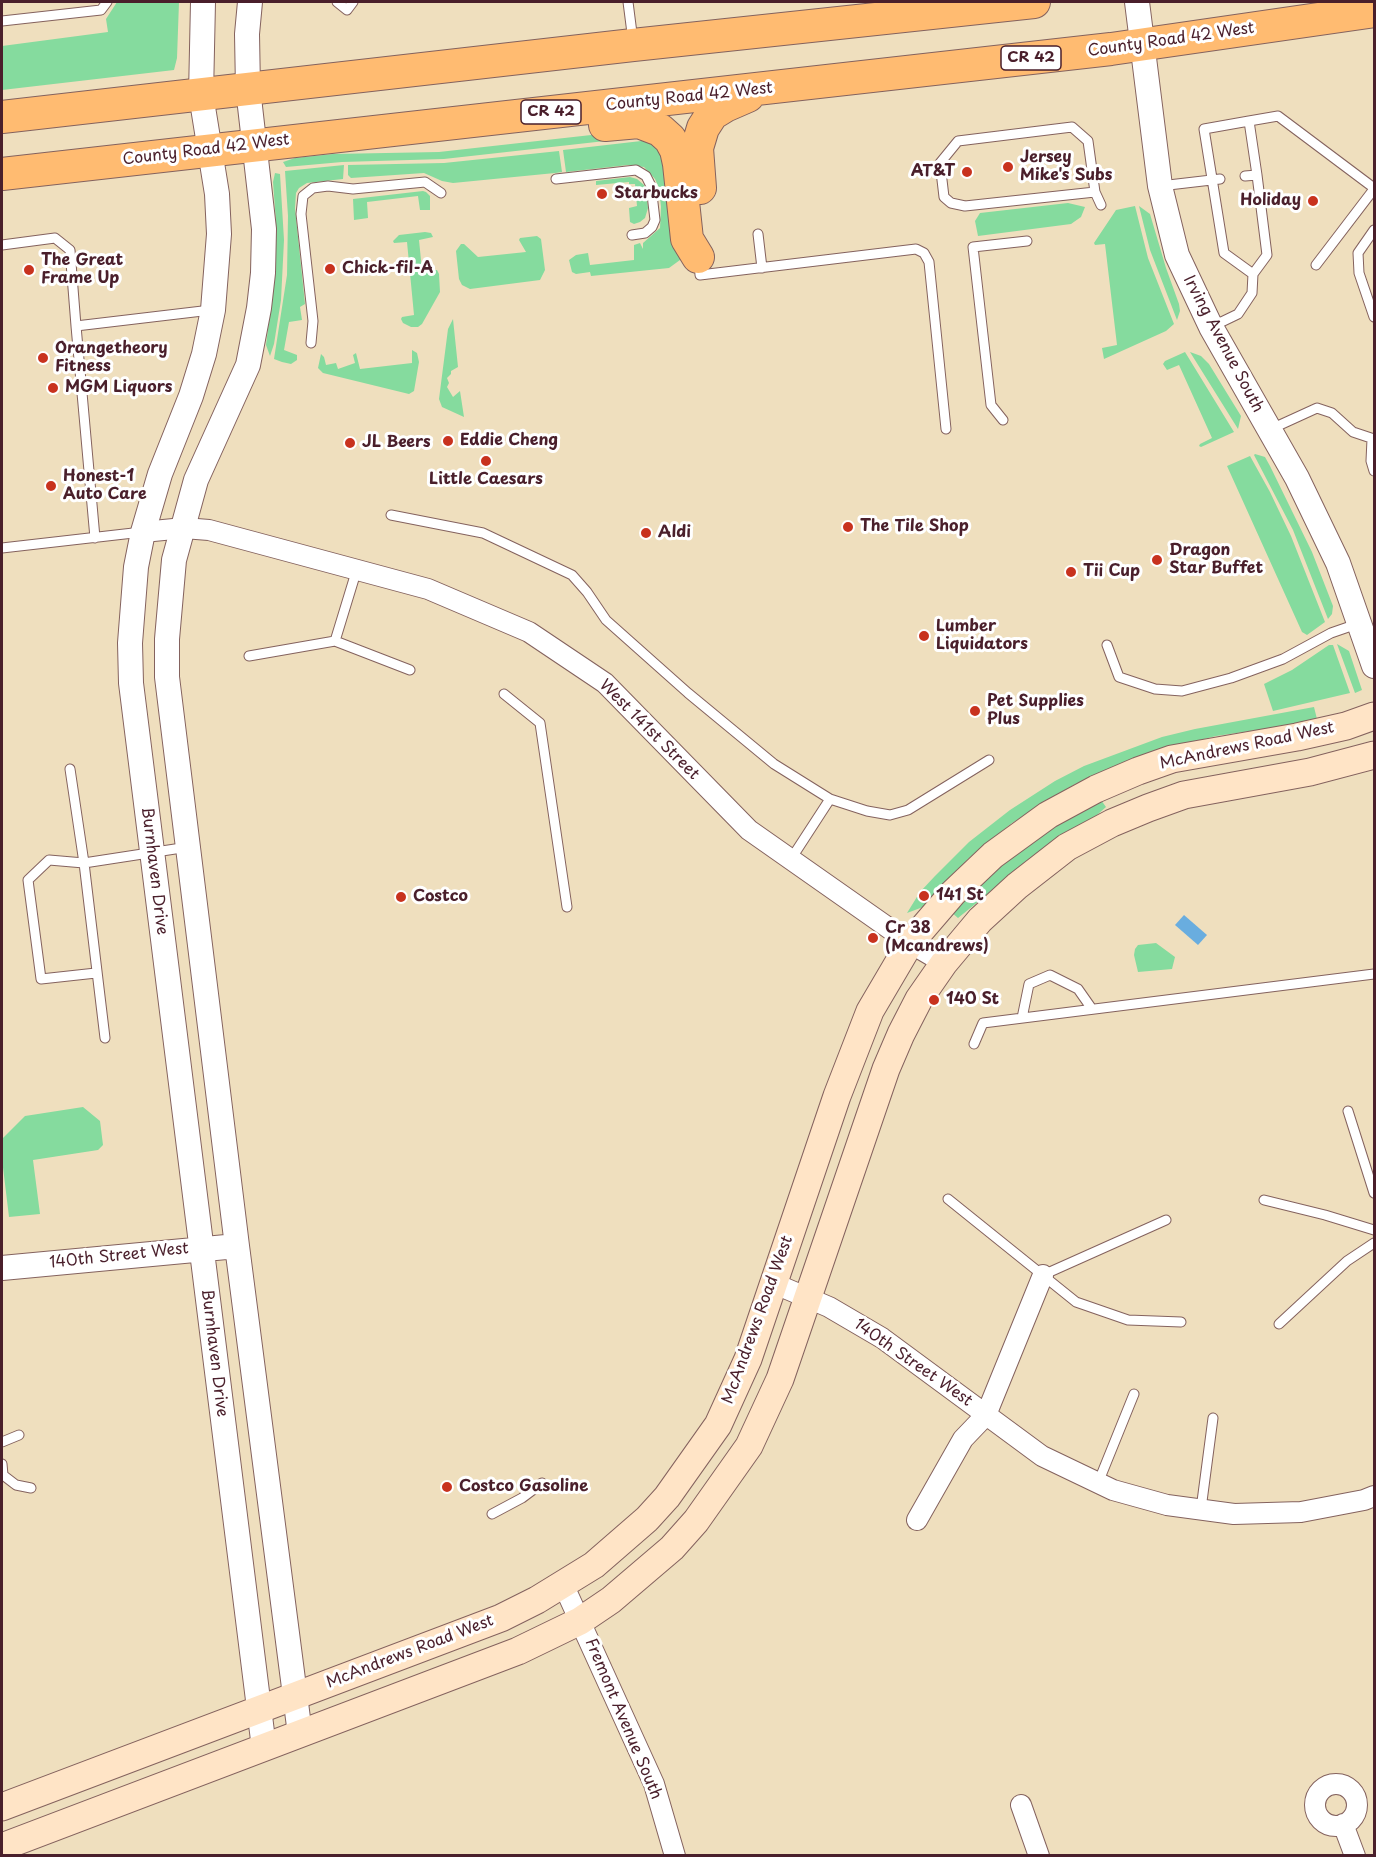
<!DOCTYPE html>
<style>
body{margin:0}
#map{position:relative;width:1376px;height:1857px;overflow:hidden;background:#efdfbe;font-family:"Playpen Sans",sans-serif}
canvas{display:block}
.frame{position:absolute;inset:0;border:3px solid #4a1f2b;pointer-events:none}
</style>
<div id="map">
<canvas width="1376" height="1857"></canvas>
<div class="frame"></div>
</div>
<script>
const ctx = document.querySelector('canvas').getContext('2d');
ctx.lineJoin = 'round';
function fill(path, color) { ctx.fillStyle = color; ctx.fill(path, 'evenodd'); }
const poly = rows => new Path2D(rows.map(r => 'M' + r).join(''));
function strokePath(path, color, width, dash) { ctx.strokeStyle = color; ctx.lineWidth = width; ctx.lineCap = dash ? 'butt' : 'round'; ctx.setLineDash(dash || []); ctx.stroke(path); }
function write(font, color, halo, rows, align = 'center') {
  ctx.font = font + ' "Playpen Sans",sans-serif'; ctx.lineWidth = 6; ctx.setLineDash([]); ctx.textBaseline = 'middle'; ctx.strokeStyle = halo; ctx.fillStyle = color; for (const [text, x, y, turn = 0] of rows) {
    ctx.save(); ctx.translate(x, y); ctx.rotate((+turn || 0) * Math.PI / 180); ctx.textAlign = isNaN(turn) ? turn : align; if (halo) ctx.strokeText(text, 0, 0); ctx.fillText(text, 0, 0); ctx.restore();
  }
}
fill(poly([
 [117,2,179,2,177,58,174,70,2,90,2,46,108,32,106,19],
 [636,130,650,136,444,159,342,162,286,167,283,162,295,158,333,154,439,152],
 [650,140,662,142,682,253,680,260,669,268,591,276,590,272,576,274,572,272,569,260,576,255,588,253,590,265,634,260,634,245,640,243,643,249,643,243,660,228,661,207,659,188,655,179,644,167,628,165,566,172,563,150],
 [559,151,562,172,555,173,453,183,442,181,424,173,351,178,348,175,348,165,444,163],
 [344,165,343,179,307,183,299,188,296,193,295,208,305,304,300,307,302,320,289,322,284,350,297,355,297,360,291,364,282,362,274,359,287,275,288,216,285,171],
 [275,173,280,174,284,240,281,300,274,344,270,356,266,345,276,264,276,222,273,182],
 [630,177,637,179,644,185,647,193,644,194,645,199,647,199,648,208,645,218,640,222,634,224,630,222,629,208,637,206,635,184,629,184,629,182,596,185,596,181],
 [423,191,426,192,430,196,430,210,420,210,418,196,367,202,368,218,354,220,353,199],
 [1068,203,1085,207,1081,217,1071,224,978,236,975,221,980,213],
 [1135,206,1148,258,1174,324,1166,331,1104,359,1102,348,1117,345,1105,244,1095,245,1094,243,1116,210],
 [1139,206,1150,214,1166,268,1179,304,1180,311,1177,320,1150,250],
 [425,232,431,233,433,237,419,240,422,270,437,270,439,274,440,292,422,324,418,327,411,327,403,323,401,319,402,317,414,315,407,242,394,243,393,241,399,235],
 [537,236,541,239,545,270,540,280,470,289,462,285,459,279,456,251,461,244,464,244,478,257,526,252,519,240,520,238],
 [453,319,458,367,451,371,451,374,447,378,449,383,447,387,453,397,460,391,464,417,442,407,439,399,448,329],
 [412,350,417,353,419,362,414,391,409,394,323,373,318,368,321,354,324,357,326,365,336,363,338,369,355,363,353,355,356,353,360,369,412,363],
 [1185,352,1234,432,1201,447,1199,446,1200,444,1212,438,1179,365,1167,370,1163,364,1165,361],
 [1190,352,1201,356,1209,364,1241,416,1238,429],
 [1255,454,1265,457,1270,466,1312,552,1333,606,1332,614,1328,619,1293,530,1254,455],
 [1250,456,1270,492,1291,536,1325,622,1307,635,1302,632,1227,466],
 [1337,644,1349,651,1362,690,1355,693],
 [1329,645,1333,645,1350,693,1273,711,1264,684,1292,670],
 [1314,707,1317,719,1285,726,1216,736,1176,746,1136,758,1075,784,1012,823,969,858,923,907,907,913,920,892,935,876,969,842,1010,810,1055,781,1084,766,1162,737,1195,729],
 [1101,800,1106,807,1097,815,1027,862,958,918,951,912,973,889,1036,837],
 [1156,943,1175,957,1172,969,1138,972,1134,955,1135,949,1138,945],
 [83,1107,100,1121,103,1145,98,1150,33,1160,40,1214,9,1217,2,1159,2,1139,25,1116]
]), '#85db9e');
fill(poly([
 [1184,915,1207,935,1198,945,1175,925]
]), '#69addf');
const service = poly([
 [337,2,347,10,353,2],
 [628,2,633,41],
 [2,21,101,10,107,2],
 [1249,121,1204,129,1224,253,1253,274],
 [1257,175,1249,121,1278,116,1374,188],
 [556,179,636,170,646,176,651,186,655,220,652,227,645,233,632,235],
 [1160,186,1220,179],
 [1095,192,965,206,951,203,944,197,940,163,958,141,1072,127,1088,141,1095,192,1101,205],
 [1374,230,1358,253,1359,273,1374,317],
 [758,234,762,268],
 [2,245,55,238,70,250,76,326],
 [699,262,700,275,916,249,924,253,929,262,946,429],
 [1316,265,1374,189],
 [1211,327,1238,314,1252,293,1253,274,1267,255,1257,175,1245,176],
 [311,343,313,321,301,214,303,196,313,188,328,186,353,189,425,182,441,193],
 [1003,420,991,405,973,247,1027,241],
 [1271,429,1317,408,1332,413,1353,432,1374,439],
 [1372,439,1371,461,1374,471],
 [391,515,483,533,572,575,587,592,606,620,688,693,774,764,830,799],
 [95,538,76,326,211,310],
 [2,548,142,532],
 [335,641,410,670],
 [1107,645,1119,677,1155,689,1182,691,1231,678,1283,659,1331,633,1357,624],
 [249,656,335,641,357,569],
 [504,694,540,723,567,907],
 [70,769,84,863,49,860,28,880,41,979,96,973],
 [791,859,830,799,867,811,890,815,908,810,989,760],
 [1022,1018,1029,984,1050,975,1078,989,1092,1009],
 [105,1038,84,863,188,847],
 [974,1044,983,1023,1374,974],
 [1348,1111,1374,1193],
 [948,1199,1076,1302,1128,1320,1181,1322],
 [1264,1200,1325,1215,1374,1230],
 [1043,1275,1166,1220],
 [1279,1324,1347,1261,1374,1243],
 [2,1442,19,1435],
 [2,1464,3,1475,16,1485,31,1488],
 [1098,1483,1134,1394],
 [1201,1509,1213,1418],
 [492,1514,522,1498,542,1483]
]);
const minor = poly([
 [143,532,184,528,209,530,428,589,529,632,605,683,749,830,910,943,944,963],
 [773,1283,829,1307,882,1338,1042,1456,1113,1490,1167,1505,1234,1514,1301,1512,1364,1500,1374,1496],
 [917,1520,963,1439,986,1415,1043,1275],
 [563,1584,654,1784,675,1856],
 '1315 1805a21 21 0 1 1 42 0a21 21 0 1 1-42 0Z',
 [1021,1805,1039,1856],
 [1343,1824,1355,1856]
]);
const tertiary = poly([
 [203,2,201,95,217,194,219,234,213,310,204,354,191,396,160,474,143,532,136,567,130,643,131,683,264,1748],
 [250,2,247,34,248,89,264,229,263,273,259,308,248,365,196,480,174,560,167,639,167,677,237,1246,300,1734],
 [1137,2,1160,186,1177,255,1211,327,1297,478,1338,563,1374,666],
 [2,1268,237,1246]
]);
const secondary = poly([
 [2,1807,501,1618,537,1600,594,1565,647,1519,667,1497,718,1425,748,1359,837,1096,870,1011,910,943,953,893,993,855,1048,815,1096,789,1138,771,1172,759,1297,737,1346,726,1374,716],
 [2,1847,518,1651,580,1621,611,1600,672,1548,696,1521,749,1446,780,1379,886,1069,901,1034,919,999,944,963,980,920,1017,886,1067,847,1112,823,1148,808,1184,795,1310,772,1374,755]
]);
const trunk = poly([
 [2,117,633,45,1034,2],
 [605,125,639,122,660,130,670,139,676,150,679,164,687,239,698,257],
 [2,174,1111,49,1374,11],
 [700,188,697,148,703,128,712,114,725,106,748,96]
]);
strokePath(service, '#84625e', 11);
strokePath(minor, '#84625e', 22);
strokePath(tertiary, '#84625e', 26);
strokePath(secondary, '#84625e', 29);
strokePath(trunk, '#84625e', 34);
strokePath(service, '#fff', 9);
strokePath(minor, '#fff', 20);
strokePath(tertiary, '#fff', 24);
strokePath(secondary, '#ffe4c6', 27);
strokePath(trunk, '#ffbb71', 32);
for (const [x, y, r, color] of [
 [1008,167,6,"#c8321e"],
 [967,172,6,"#c8321e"],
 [602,194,6,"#c8321e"],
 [1313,201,6,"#c8321e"],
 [330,269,6,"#c8321e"],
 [29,270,6,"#c8321e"],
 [43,358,6,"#c8321e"],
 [53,388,6,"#c8321e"],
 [448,441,6,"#c8321e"],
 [350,443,6,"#c8321e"],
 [486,461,6,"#c8321e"],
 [51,486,6,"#c8321e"],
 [848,527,6,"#c8321e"],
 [646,533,6,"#c8321e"],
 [1157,560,6,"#c8321e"],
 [1071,572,6,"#c8321e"],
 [924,636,6,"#c8321e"],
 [975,711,6,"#c8321e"],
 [924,896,6,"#c8321e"],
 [401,897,6,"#c8321e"],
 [873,938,6,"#c8321e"],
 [934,1000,6,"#c8321e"],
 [447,1487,6,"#c8321e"]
]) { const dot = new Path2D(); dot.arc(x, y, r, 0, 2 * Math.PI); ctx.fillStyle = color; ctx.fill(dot); strokePath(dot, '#fff', 2); }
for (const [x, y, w] of [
 [1031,58,60],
 [551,112,60]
]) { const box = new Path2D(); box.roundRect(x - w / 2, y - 12, w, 24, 4.5); ctx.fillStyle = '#fff'; ctx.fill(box); strokePath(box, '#4a1f2b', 1.5); }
write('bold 15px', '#4a1f2b', null, [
 ["CR 42",1031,58],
 ["CR 42",551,112]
]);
write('16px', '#4a1f2b', '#fff', [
 ["County Road 42 West",1171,40,-8],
 ["County Road 42 West",689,97,-6],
 ["County Road 42 West",206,150,-7],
 ["Irving Avenue South",1223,344,62],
 ["West 141st Street",649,730,45],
 ["McAndrews Road West",1247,746,-12],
 ["Burnhaven Drive",154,871,83],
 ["140th Street West",119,1256,-6],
 ["McAndrews Road West",758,1320,-70],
 ["Burnhaven Drive",214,1353,83],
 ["140th Street West",913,1363,35],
 ["McAndrews Road West",410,1652,-21],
 ["Fremont Avenue South",623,1719,67]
]);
write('bold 16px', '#4a1f2b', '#fff', [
 ["Jersey",1020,158],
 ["Mike's Subs",1020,176],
 ["AT&T",955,172,"right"],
 ["Starbucks",614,194],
 ["Holiday",1301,201,"right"],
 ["The Great",41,261],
 ["Frame Up",41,279],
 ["Chick-fil-A",342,269],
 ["Orangetheory",55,349],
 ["Fitness",55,367],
 ["MGM Liquors",65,388],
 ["Eddie Cheng",460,441],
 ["JL Beers",362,443],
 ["Honest-1",63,477],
 ["Auto Care",63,495],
 ["Little Caesars",486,480,"center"],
 ["The Tile Shop",860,527],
 ["Aldi",658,533],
 ["Dragon",1169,551],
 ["Star Buffet",1169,569],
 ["Tii Cup",1083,572],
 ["Lumber",936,627],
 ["Liquidators",936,645],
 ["Pet Supplies",987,702],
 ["Plus",987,720],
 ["141 St",936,896],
 ["Costco",413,897],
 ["Cr 38",885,929],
 ["(Mcandrews)",885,947],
 ["140 St",946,1000],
 ["Costco Gasoline",459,1487]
], 'left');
</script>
